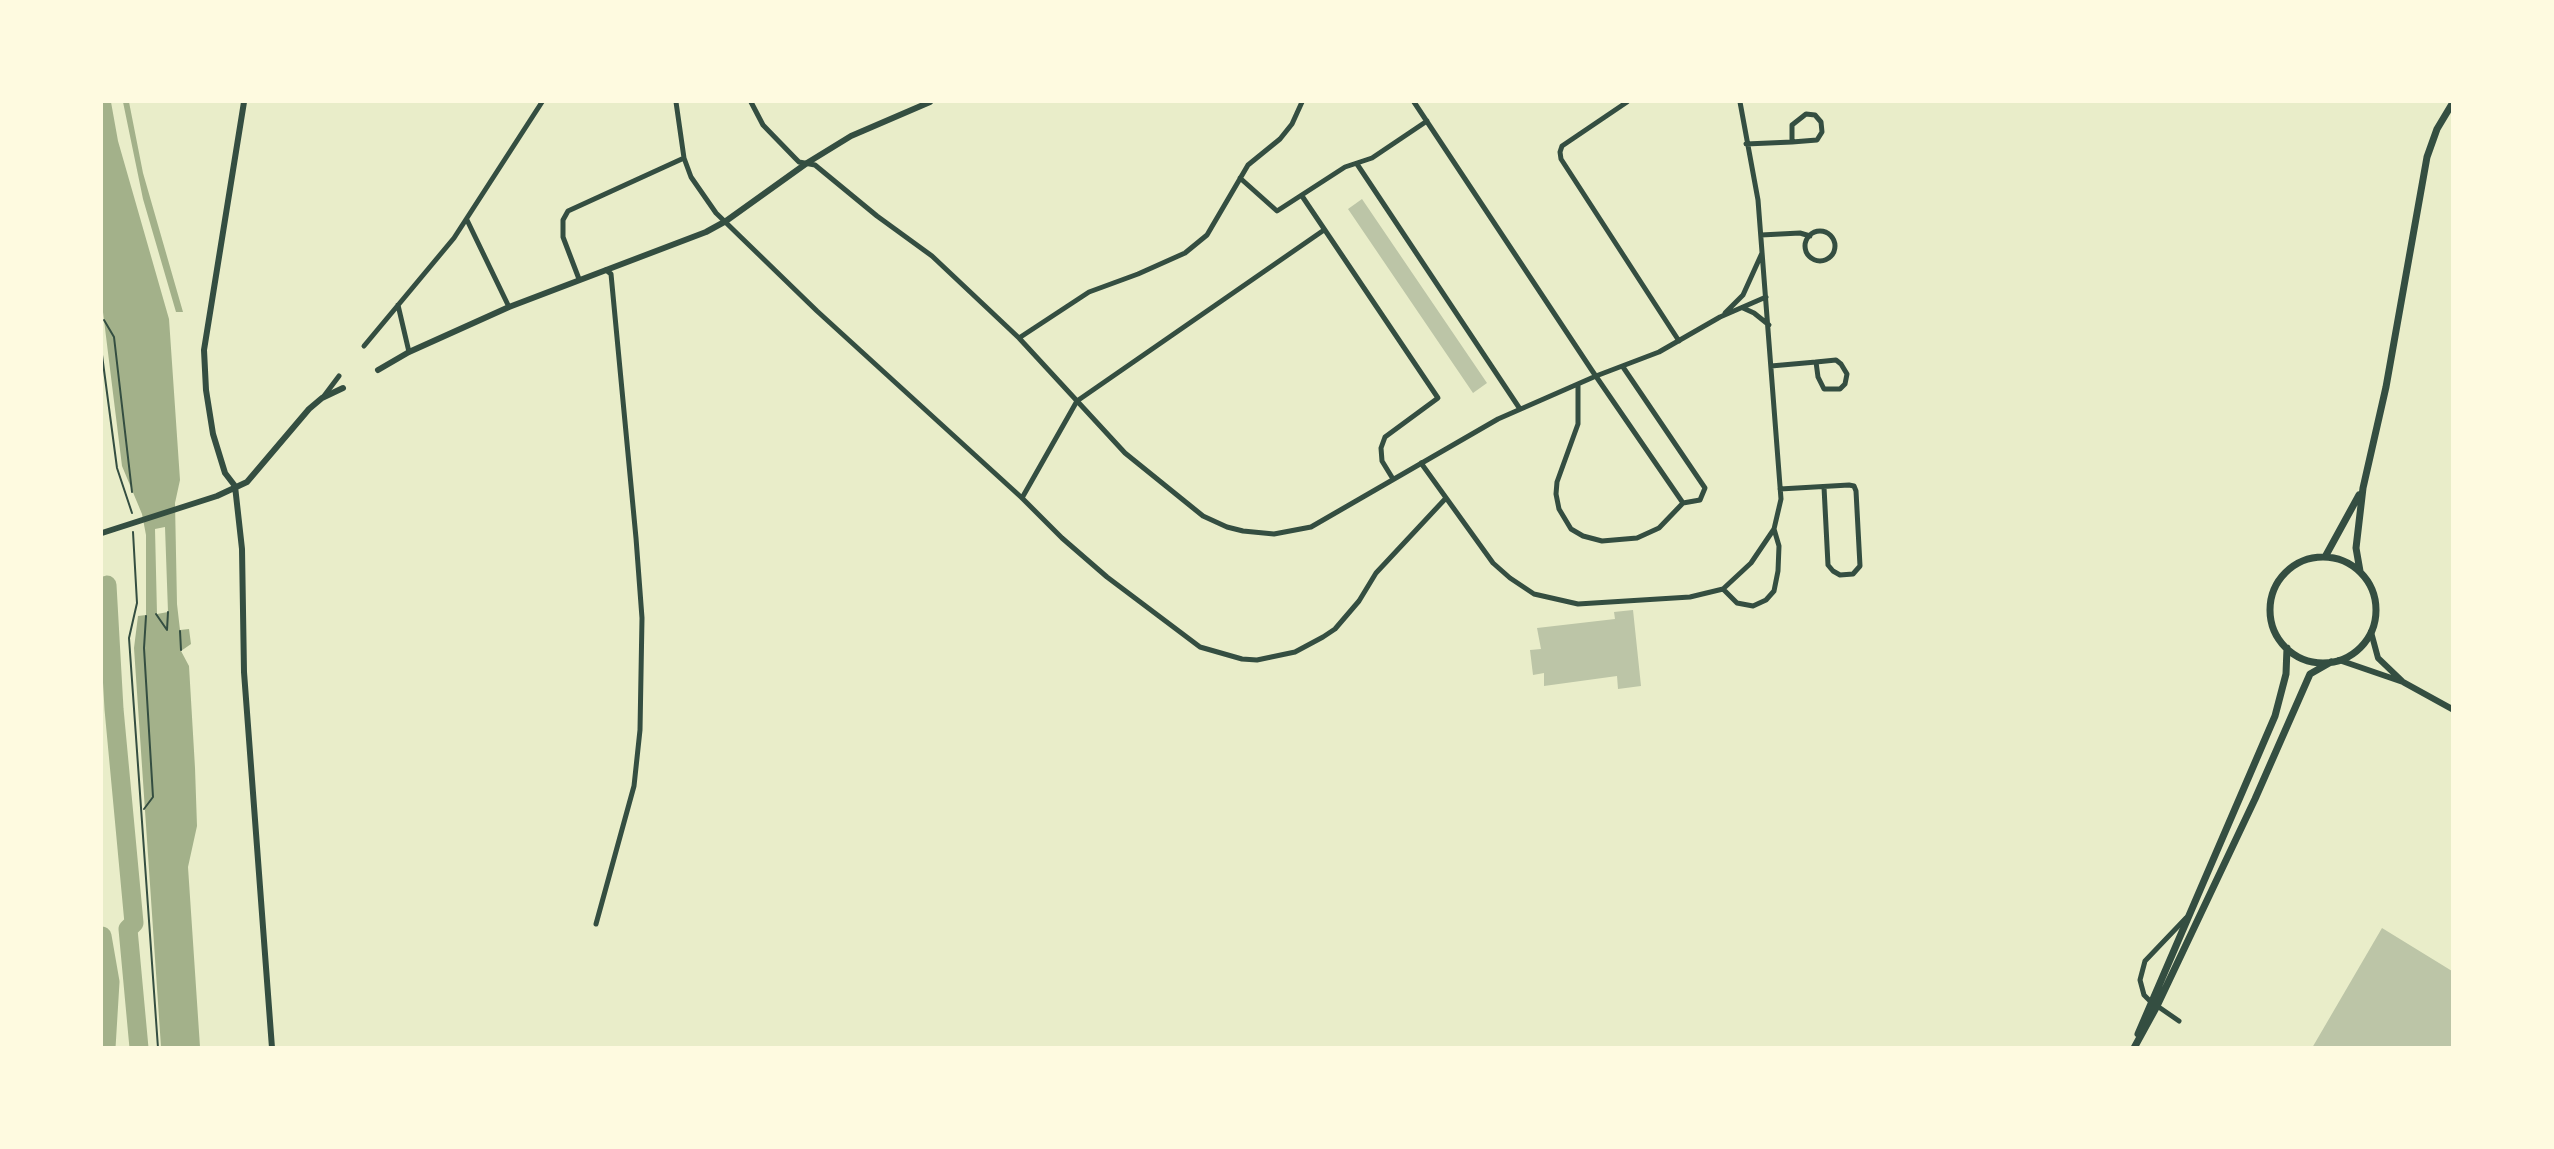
<!DOCTYPE html>
<style>
body{margin:0}
#map{position:relative;width:2554px;height:1149px;overflow:hidden;background:#e9edc9;font-family:Barlow,sans-serif}
canvas{display:block}
.frame{position:absolute;inset:0;border:103px solid #fefae0;pointer-events:none}
</style>
<div id="map">
<canvas width="2554" height="1149"></canvas>
<div class="frame"></div>
</div>
<script>
const ctx = document.querySelector('canvas').getContext('2d');
ctx.lineJoin = 'round';
function fill(path, color) { ctx.fillStyle = color; ctx.fill(path, 'evenodd'); }
const poly = rows => new Path2D(rows.map(r => 'M' + r).join(''));
function strokePath(path, color, width, dash) { ctx.strokeStyle = color; ctx.lineWidth = width; ctx.lineCap = dash ? 'butt' : 'round'; ctx.setLineDash(dash || []); ctx.stroke(path); }
fill(poly([
 [102,102,111,102,118,141,169,319,180,480,175,503,177,604,180,630,189,629,191,644,181,651,189,666,195,768,197,826,188,867,200,1047,161,1047,134,648,138,616,146,615,146,535,142,514,122,466,102,304],
 [165,527,168,612,157,614,155,529],
 [123,102,129,102,143,173,183,312,176,312,143,199]
]), '#a3b18a');
strokePath(poly([
 [107,585,114,709,134,923,128,929,139,1048],
 [102,936,110,982,106,1048]
]), '#a3b18a', 19);
fill(poly([
 [1362,199,1487,383,1473,393,1348,209],
 [1633,610,1641,686,1618,689,1617,676,1544,686,1544,673,1533,675,1530,650,1541,649,1537,628,1615,619,1614,612],
 [2382,928,2452,971,2452,1048,2312,1048]
]), '#bcc5a7');
strokePath(poly([
 [104,320,114,337,132,492],
 [102,355,117,468,132,513],
 [133,532,137,603,129,638,158,1048],
 [156,614,167,630,168,612],
 [180,631,181,650],
 [144,809,153,797,144,648,146,616]
]), '#344e41', 2);
strokePath(poly([
 [676,102,684,158,691,177,716,213,817,311,1022,498,1062,538,1107,577,1200,647,1242,659,1257,660,1295,652,1323,637,1335,629,1359,601,1376,573,1446,498],
 [751,102,763,125,795,158,799,162,815,165,877,216,932,256,1019,338,1125,453,1203,516,1227,527,1243,531,1274,534,1311,527,1498,419,1596,376,1659,352,1720,317,1766,297],
 [1414,102,1593,372,1683,503],
 [1627,102,1562,146,1560,152,1561,159,1679,341],
 [1746,144,1792,142,1817,140,1822,132,1821,122,1815,115,1806,114,1792,125,1792,142],
 [1357,164,1520,409],
 [1240,178,1277,211,1345,167,1372,158,1427,121],
 [1302,196,1438,398,1385,437,1381,448,1382,461,1393,479],
 [467,220,509,307],
 '1805 246a15 15 0 1 1 30 0a15 15 0 1 1-30 0Z',
 [1761,235,1800,233,1810,236],
 [579,279,563,237,563,220,568,211,684,158],
 [398,305,409,352],
 [1743,308,1754,313,1769,325],
 [1725,313,1743,295,1762,253],
 [1019,338,1089,292,1138,274,1185,253,1207,235,1248,165,1280,139,1292,124,1302,102],
 [364,346,454,238,542,102],
 [1771,366,1816,362,1836,360,1841,364,1847,374,1845,384,1840,389,1824,389,1818,377,1816,362],
 [1578,384,1578,424,1557,482,1556,494,1559,509,1571,529,1583,536,1602,541,1637,538,1659,528,1683,503,1700,500,1705,488,1623,367],
 [324,396,339,376],
 [1421,463,1493,563,1510,578,1534,594,1578,604,1690,597,1723,589,1751,563,1774,529,1781,499,1758,200,1740,102],
 [1780,489,1849,485,1854,486,1856,491,1860,566,1853,574,1840,575,1833,571,1828,565,1824,487],
 [1022,498,1077,401,1324,230],
 [1723,589,1737,603,1753,606,1766,600,1774,591,1778,571,1779,546,1774,529],
 [596,924,634,786,640,730,642,618,636,538,611,274,606,270],
 [2179,1021,2150,1001,2144,995,2140,980,2145,961,2186,918]
]), '#344e41', 5);
strokePath(poly([
 [378,370,409,352,509,307,706,232,726,221,807,163,851,136,930,102],
 [235,486,242,549,244,672,272,1048],
 [235,486,225,473,213,434,206,390,204,350,244,102],
 [102,533,217,496,247,482,309,409,322,398,343,388],
 [2371,632,2378,658,2402,681],
 [2339,660,2403,682,2452,709]
]), '#344e41', 6);
strokePath(poly([
 [2325,557,2359,495],
 '2270 610a53 53 0 1 1 106 0a53 53 0 1 1-106 0Z',
 [2360,571,2356,548,2363,488,2386,387,2427,157,2437,129,2452,104],
 [2138,1034,2275,716,2286,674,2287,648],
 [2134,1048,2157,1006,2255,799,2310,674,2331,662]
]), '#344e41', 7);
</script>
